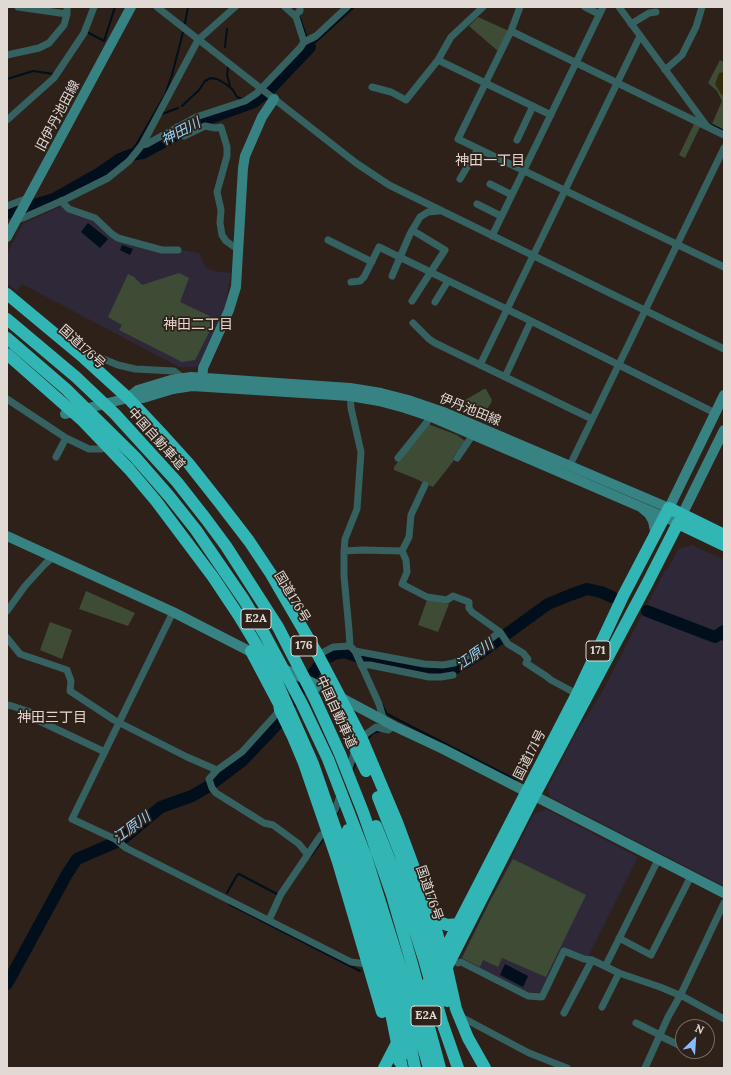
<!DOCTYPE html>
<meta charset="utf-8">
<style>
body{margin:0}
#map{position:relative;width:731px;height:1075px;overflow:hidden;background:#2d211a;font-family:Lora,serif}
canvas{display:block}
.frame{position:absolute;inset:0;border:8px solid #e1d9d4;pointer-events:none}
.north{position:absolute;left:675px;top:1019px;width:40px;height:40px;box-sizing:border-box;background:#2d211a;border:1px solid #756b64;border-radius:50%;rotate:25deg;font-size:11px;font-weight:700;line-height:16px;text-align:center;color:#e1d9d4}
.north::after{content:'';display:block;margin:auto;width:14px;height:18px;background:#88bbfc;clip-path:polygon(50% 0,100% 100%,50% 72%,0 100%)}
</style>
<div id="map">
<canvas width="731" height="1075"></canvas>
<div class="frame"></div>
<div class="north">N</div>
</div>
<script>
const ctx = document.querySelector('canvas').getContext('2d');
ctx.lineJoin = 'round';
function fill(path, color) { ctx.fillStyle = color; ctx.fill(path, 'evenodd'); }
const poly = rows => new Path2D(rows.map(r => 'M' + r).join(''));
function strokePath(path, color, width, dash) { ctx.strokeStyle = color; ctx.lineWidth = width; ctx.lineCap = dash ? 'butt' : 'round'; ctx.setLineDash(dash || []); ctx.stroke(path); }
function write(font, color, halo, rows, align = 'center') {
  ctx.font = font + ' Lora,"Noto Sans JP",serif'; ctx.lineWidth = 3.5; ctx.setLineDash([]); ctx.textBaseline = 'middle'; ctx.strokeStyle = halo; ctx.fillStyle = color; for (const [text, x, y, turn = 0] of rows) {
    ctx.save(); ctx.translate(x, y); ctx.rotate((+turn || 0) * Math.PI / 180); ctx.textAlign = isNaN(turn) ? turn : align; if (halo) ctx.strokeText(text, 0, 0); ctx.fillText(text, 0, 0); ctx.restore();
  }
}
fill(poly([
 [61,206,94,221,111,238,120,241,172,252,182,250,199,253,205,267,213,271,231,273,225,306,199,365,196,367,179,367,22,284,17,291,7,284,7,253,23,224],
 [692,545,724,560,724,886,550,797,548,787,577,731,600,696,664,572,668,569,678,549],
 [546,809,638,857,588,957,563,948,540,993,527,992,460,959,534,814]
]), '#2e2838');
fill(poly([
 [478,17,509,31,499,52,469,26],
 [720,60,724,62,724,130,712,124,722,101,717,91,708,83],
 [694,124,700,127,685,158,679,155],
 [179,273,189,278,180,302,216,319,195,360,182,362,119,330,122,325,108,317,128,274,134,277,142,285],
 [484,389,486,389,492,400,491,403,486,411,477,407,472,416,454,408,455,406],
 [428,424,457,435,465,441,453,457,455,459,433,487,414,478,394,470,394,467],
 [86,591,135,613,128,626,79,609],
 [427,600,449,604,438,632,418,625],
 [50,622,72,630,62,659,40,650],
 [513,859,586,895,546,977,502,958,498,967,483,960,480,967,462,958,491,899]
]), '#3e4c36');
fill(poly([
 [724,72,724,96,721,94,715,84,719,73]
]), '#332b0a');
fill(poly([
 [88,223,108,239,100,248,81,232],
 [122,245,133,249,130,255,120,250],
 [505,964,528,976,523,987,500,975]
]), '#000f1b');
strokePath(poly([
 [300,18,307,38],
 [185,23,188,7],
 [87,32,104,41,115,7],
 [308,42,310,47,354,7],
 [225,47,227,29],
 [228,67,227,75,230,86],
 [7,79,33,71,54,74],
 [182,106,199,90,205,81,211,78,217,79,226,84,233,90,237,97,242,99],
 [162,114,178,108],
 [712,125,724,131],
 [127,156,136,145,165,95,172,75,183,32],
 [715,637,724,640],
 [382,704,386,713,389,715,516,780],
 [369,738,373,733,381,731],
 [352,773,356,762],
 [337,815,340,805],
 [112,844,116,846],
 [311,856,323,839],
 [227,893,237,875,239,874,279,895],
 [229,904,360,971]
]), '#000f1b', 2);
strokePath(poly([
 [7,213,54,199,100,173,120,159,130,155,143,153,204,120,254,102,269,90,310,47],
 [647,611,715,637,724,631],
 [327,658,334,654,344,652,366,659,433,672,452,670,479,654,548,604,570,595,587,589,601,592,612,597],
 [284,713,300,690,319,666],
 [7,984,67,874,77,859,121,840,161,807,192,796,209,786,242,761,279,722]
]), '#000f1b', 12);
strokePath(poly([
 [18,7,67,14],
 [157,7,356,163,389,185,724,349],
 [520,7,511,31,458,139,724,267],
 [585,7,599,14],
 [619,7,706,125],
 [295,15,300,11,300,7],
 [631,24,649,13,656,12],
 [511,31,724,135],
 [304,42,316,36,347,7],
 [7,55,39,48,49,43,64,25,67,14,67,7],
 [438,60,551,115],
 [665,70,682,55,696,27,702,7],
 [372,87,391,92,406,100,438,60,451,37,483,7],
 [7,120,54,78,84,33,94,7],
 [177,127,184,136,205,126,215,128,221,127,227,147,227,156,217,192,221,210,220,223,222,235,226,241,233,246,238,248],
 [517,140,533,106],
 [142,145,147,144,196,117,245,101,257,93,300,48,304,42,296,17,285,7],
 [460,179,478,149],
 [490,184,512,195],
 [61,201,69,209,95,218,112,234,118,238,162,250,178,250],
 [477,204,501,216],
 [7,206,28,198],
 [17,220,23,218,66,199,108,178,129,161,142,145,198,40,235,7],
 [492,236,603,7],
 [328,240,372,262],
 [392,276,410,234,420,217,428,212,439,211],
 [351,282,360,281,364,277,379,247,531,321,715,413],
 [412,301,445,250,412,230],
 [435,302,448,281],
 [413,323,429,339,435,343,592,419],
 [84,358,96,356,118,365,135,369,174,371,183,378],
 [480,365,640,36],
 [505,377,531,321],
 [350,392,351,408,361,452,357,509,345,539,344,551,344,576,349,630,350,646,355,651,379,704,384,721],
 [7,399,66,438,89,449,101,449],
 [56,457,66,438],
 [398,458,427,422,429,416],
 [457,458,470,439,472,434],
 [570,465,724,148],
 [344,551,362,550,402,551,409,537,411,515,425,485],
 [402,551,406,560,407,572,402,584,427,597,447,600,453,596,469,602,469,608,472,612,500,632,508,644,523,653,528,659,526,663,546,676,551,680,577,694],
 [7,611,25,586,45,564,53,557],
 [173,612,72,819,115,839,126,848,351,962,368,964],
 [7,638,20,654,67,670,71,681,70,691,114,720,187,757,217,770,209,779,212,788,216,793,264,823,273,825,299,844,307,854],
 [355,651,424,664,443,665,454,663,466,657,500,632],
 [318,655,333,647,350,646],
 [361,665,370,665,429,677,441,677,453,675],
 [7,705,12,706,30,712,35,719,105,752],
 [366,734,376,727,388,730,394,726],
 [217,770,242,752,280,710],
 [348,772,354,753],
 [335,810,341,793],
 [269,920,281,894,321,835],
 [619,938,651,955,691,876],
 [458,963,461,962,528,996,542,997,564,951,584,959,592,960,619,973,660,987,684,997,724,1019],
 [606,965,658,860],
 [602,1007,619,973],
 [564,1013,592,960],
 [465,1019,529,1053,567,1068],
 [636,1023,660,1035],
 [660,1036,681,1046],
 [645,1068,668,1017,681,994,724,903]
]), '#356160', 7);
strokePath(poly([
 [7,237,131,7],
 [202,385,203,368,229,310,236,287,243,168,245,156,262,117,274,99],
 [128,398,138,390,171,380,191,377,350,388,381,393,408,400,446,413,669,508,724,395],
 [65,414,128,398,143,398,173,389,192,386,350,396,379,401,405,408,429,416,678,523,724,430],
 [643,509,649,514,653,521,655,531,654,537],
 [7,536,173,612,257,655],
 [280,667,317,685,394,726,443,749,724,893]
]), '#378383', 10);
strokePath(poly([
 [7,294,84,358,128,398,161,433,189,464,219,502,249,541,271,574,318,655,362,739,397,822,433,919,447,969,456,1009,468,1038,485,1068],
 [7,319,76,377,115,414,177,482,206,519,226,546,278,627,315,699,340,754,363,812,392,895,412,964,440,1068],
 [7,338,66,389,135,457,169,496,196,530,244,600,265,635,302,704,328,759,366,857,400,966,429,1068],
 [7,354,83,421,129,469,156,501,213,577,239,616,271,669,313,764,350,871,378,964,391,1013,402,1068],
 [251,651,279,704,280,710,293,737,304,763,338,862,382,1012],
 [335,706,366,771],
 [378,797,400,853,423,918,447,1001],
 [376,826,402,891,424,959,442,1022,458,1068],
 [348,830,371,902,390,969,408,1033,415,1068],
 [433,919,447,925,458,924],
 [399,1061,534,796,648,582,678,523,724,545],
 [384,1068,577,694,623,596,669,508,724,535]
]), '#31b5b5', 12);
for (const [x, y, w] of [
 [256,619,30],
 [304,646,26],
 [598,651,24],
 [426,1016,30]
]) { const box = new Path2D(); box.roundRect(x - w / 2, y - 10, w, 20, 3); ctx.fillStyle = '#2d211a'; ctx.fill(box); strokePath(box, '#e1d9d4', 1); }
write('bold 12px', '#e1d9d4', null, [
 ["E2A",256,619],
 ["176",304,646],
 ["171",598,651],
 ["E2A",426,1016]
]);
write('13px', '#e1d9d4', '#2d211a', [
 ["旧伊丹池田線",58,116,-62],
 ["国道176号",82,347,42],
 ["伊丹池田線",470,410,22],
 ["中国自動車道",156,439,48],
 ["国道176号",292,597,59],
 ["中国自動車道",336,712,65],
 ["国道171号",530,755,-63],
 ["国道176号",429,893,71]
]);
write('italic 14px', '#94d1f4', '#2d211a', [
 ["神田川",181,132,-28],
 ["江原川",475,655,-35],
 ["江原川",132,828,-36]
]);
write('14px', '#e6d5cc', '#2d211a', [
 ["神田一丁目",490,161],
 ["神田二丁目",198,325],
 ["神田三丁目",52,718]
]);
</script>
